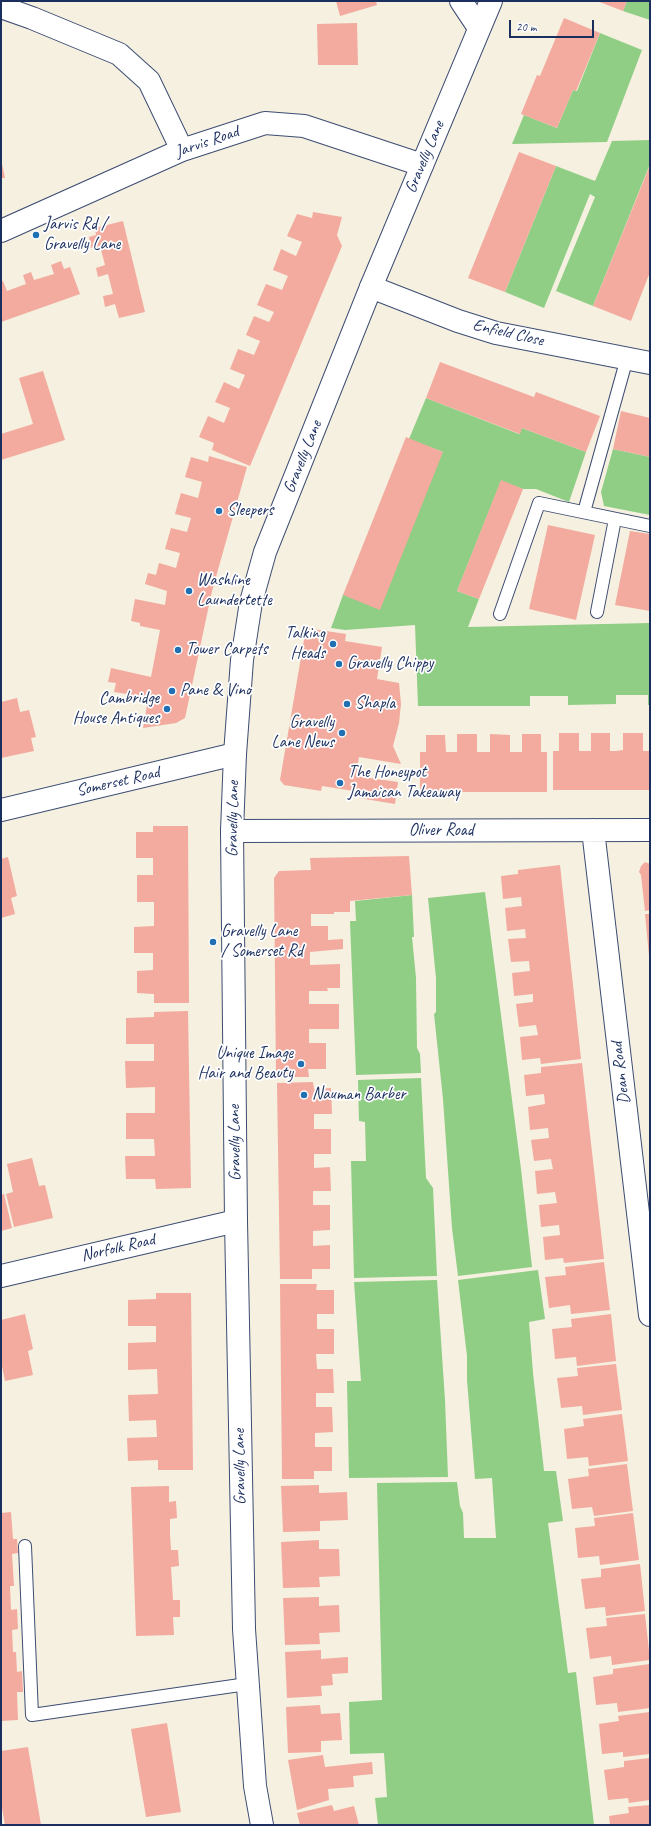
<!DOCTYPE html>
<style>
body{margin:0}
#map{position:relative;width:651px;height:1826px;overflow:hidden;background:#f6f0e0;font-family:Caveat,sans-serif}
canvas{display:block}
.frame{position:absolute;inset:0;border:2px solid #1b2f5e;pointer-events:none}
.scale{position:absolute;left:509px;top:20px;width:85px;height:18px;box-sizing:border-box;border:2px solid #1b2f5e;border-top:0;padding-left:5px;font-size:12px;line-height:14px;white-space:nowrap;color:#1b2f5e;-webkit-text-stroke:3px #fff;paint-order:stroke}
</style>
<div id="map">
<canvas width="651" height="1826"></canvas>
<div class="frame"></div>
<div class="scale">20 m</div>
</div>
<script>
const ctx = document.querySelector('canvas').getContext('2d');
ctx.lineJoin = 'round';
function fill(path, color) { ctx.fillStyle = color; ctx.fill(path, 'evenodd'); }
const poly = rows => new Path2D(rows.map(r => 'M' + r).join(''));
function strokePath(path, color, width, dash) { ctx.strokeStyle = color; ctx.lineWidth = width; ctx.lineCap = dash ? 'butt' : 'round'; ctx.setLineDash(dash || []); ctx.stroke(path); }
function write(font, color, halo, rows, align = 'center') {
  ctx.font = font + ' Caveat,sans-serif'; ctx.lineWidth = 3.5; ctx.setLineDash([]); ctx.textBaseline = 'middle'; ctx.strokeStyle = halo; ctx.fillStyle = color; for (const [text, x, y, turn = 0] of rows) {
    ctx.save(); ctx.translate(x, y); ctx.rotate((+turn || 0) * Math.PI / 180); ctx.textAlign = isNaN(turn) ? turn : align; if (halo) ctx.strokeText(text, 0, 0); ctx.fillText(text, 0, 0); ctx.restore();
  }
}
fill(poly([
 [627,1,650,1,650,20,623,11],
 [600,33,642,50,607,142,512,144,524,115,557,128,573,90,577,91],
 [650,140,650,164,593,306,556,291,595,197,590,194,544,308,505,292,556,166,595,181,612,141],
 [426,398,519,434,522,428,586,452,569,502,536,489,523,489,501,481,457,591,479,599,468,627,650,623,650,705,648,705,648,695,616,695,616,704,568,705,568,696,530,696,530,706,418,706,415,625,345,630,331,628,343,595,443,452,409,439],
 [613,449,650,457,650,515,604,506,601,492],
 [485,892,521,1169,532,1267,458,1276,452,1228,443,1099,434,1014,436,1012,436,978,428,898],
 [412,895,414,937,412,937,416,978,417,1048,420,1054,421,1073,356,1075,350,921,356,921,355,901],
 [421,1078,426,1178,433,1188,437,1276,354,1278,351,1161,366,1161,365,1122,359,1121,358,1080],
 [538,1270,545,1319,529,1322,533,1373,544,1471,556,1471,563,1521,548,1523,568,1673,576,1672,594,1825,378,1825,375,1798,387,1797,384,1753,350,1754,349,1702,382,1700,377,1483,457,1482,460,1506,463,1513,464,1538,496,1538,492,1478,475,1479,467,1380,467,1356,458,1280],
 [437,1280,445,1400,448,1477,349,1478,347,1381,361,1381,354,1282]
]), '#8fce84');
fill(poly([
 [336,1,376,1,377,5,340,16],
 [597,1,627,1,623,11],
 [564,18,600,33,576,91,573,90,557,128,521,114,537,75,540,76],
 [357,23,358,65,318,65,317,24],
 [519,152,556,166,505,292,468,278],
 [1,159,5,178,1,178],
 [650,165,650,272,631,321,593,306],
 [313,212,342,217,337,235,342,246,250,466,212,450,214,443,199,437,208,416,224,423,230,408,215,402,224,382,239,389,245,375,230,369,238,349,254,355,260,341,246,335,254,316,269,322,274,312,257,305,266,284,282,290,288,276,273,270,281,249,296,256,302,242,287,236,297,214,312,218],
 [123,221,145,312,119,318,115,304,105,307,103,296,113,294,108,274,98,277,96,268,105,265,100,246,91,248,89,237,96,235,95,228],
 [61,261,64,269,70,267,80,294,1,322,1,282,3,281,7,291,26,284,23,275,31,272,34,280,54,274,51,265],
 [440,362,534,397,536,392,600,416,586,452,522,428,520,434,426,398],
 [43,371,65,440,1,460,1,434,33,424,19,378],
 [621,411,650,418,650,457,613,449],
 [406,437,443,452,380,610,343,595],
 [209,456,247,467,212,591,185,718,176,723,143,728,148,700,127,697,127,694,114,692,116,683,108,682,111,668,151,677,160,630,140,626,140,623,131,621,135,599,165,605,167,591,145,584,148,573,156,575,159,563,176,568,180,553,165,549,171,528,187,532,191,518,175,514,178,503,181,493,198,498,202,482,185,477,191,457,208,462],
 [501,480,523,489,479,599,457,591],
 [548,525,595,535,576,620,529,609],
 [630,531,650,534,650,611,615,605],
 [306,628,346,634,345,641,382,647,377,679,399,683,401,704,399,723,393,746,401,764,359,757,356,776,398,782,395,804,359,798,360,792,322,786,321,791,284,785,280,780],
 [17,698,20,712,29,710,36,737,31,738,34,751,1,758,1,702],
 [559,733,579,733,579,751,591,751,591,733,610,733,610,751,616,751,623,750,623,733,643,733,643,751,650,751,650,790,553,790,553,751,559,751],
 [457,734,477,734,477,752,490,752,490,734,510,735,510,752,522,752,522,734,541,734,541,752,547,752,547,792,420,792,420,752,426,752,426,735,445,735,446,752,457,752],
 [153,826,188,826,189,1003,154,1003,154,994,137,993,137,971,153,970,153,953,134,953,134,927,154,926,154,902,137,902,137,875,153,875,153,858,136,858,136,832,153,832],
 [409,856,412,895,350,901,350,912,334,912,334,914,311,914,311,926,328,926,328,940,343,939,343,949,310,952,310,965,340,964,340,988,327,988,328,991,309,991,309,1004,339,1004,339,1029,309,1029,309,1043,326,1043,326,1069,308,1069,309,1077,276,1077,274,878,279,871,311,870,310,858],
 [8,857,17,896,11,898,15,914,1,918,1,859],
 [645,862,650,864,650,910,645,911,641,875,639,872,641,866],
 [560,865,581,1059,541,1064,540,1058,522,1060,520,1037,538,1035,536,1025,519,1027,516,1004,533,1002,533,994,514,996,512,973,530,971,529,961,511,962,508,939,526,938,525,929,507,931,505,908,522,906,521,897,503,899,501,876,518,874,518,870],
 [645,914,650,914,650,956,649,956],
 [188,1011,191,1188,156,1189,155,1179,126,1179,125,1156,155,1156,154,1139,126,1139,126,1113,155,1113,155,1087,126,1088,125,1061,154,1061,154,1044,126,1044,126,1018,154,1017,154,1012],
 [582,1063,604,1259,564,1263,563,1258,545,1260,543,1237,560,1235,559,1225,541,1227,539,1205,557,1203,555,1192,537,1194,535,1171,553,1169,552,1165,551,1159,534,1161,531,1140,549,1138,548,1128,530,1130,528,1107,545,1104,544,1094,526,1096,524,1075,541,1073,541,1067],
 [313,1082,314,1089,331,1088,332,1114,314,1114,314,1129,331,1129,331,1154,314,1154,314,1168,330,1167,331,1191,313,1191,313,1205,330,1205,330,1230,313,1231,313,1246,330,1245,330,1269,312,1269,312,1279,280,1279,277,1083],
 [32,1158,39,1186,45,1185,53,1218,14,1227,6,1194,13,1192,7,1164],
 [4,1194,12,1228,1,1231,1,1195],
 [604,1262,610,1310,571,1314,570,1305,549,1308,545,1277,566,1275,565,1267],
 [280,1284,317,1284,316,1290,334,1290,334,1314,317,1314,317,1329,334,1329,334,1354,316,1354,317,1369,333,1369,334,1393,316,1393,316,1407,332,1407,333,1432,315,1433,315,1447,332,1447,332,1471,314,1471,314,1479,282,1479],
 [156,1293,191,1293,193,1470,158,1470,158,1460,128,1461,127,1438,157,1437,156,1420,129,1421,128,1395,158,1394,157,1369,128,1370,128,1343,156,1342,156,1326,128,1326,128,1300,156,1299],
 [25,1314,33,1349,28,1351,33,1375,5,1381,1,1361,1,1320],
 [611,1314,616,1361,577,1366,576,1357,555,1359,552,1329,572,1327,571,1319],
 [616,1364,622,1410,583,1415,582,1406,561,1408,557,1378,578,1376,577,1368],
 [622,1414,628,1461,589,1466,588,1457,567,1459,564,1429,584,1426,583,1419],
 [627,1464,633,1511,594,1516,592,1507,572,1509,568,1479,589,1476,588,1469],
 [319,1485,319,1493,347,1492,348,1520,320,1521,320,1531,283,1532,281,1486],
 [169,1486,169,1502,176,1501,177,1518,170,1519,170,1534,171,1550,178,1550,179,1566,171,1567,173,1600,180,1600,180,1617,173,1617,174,1635,136,1636,131,1487],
 [11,1512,13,1539,17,1539,18,1553,12,1554,14,1586,10,1586,11,1610,17,1609,18,1629,12,1630,13,1652,16,1652,17,1672,22,1671,23,1692,17,1692,18,1720,1,1721,1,1513],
 [633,1513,639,1560,600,1565,599,1556,578,1558,575,1528,595,1526,594,1518],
 [319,1540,319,1549,339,1549,340,1576,319,1577,320,1587,283,1588,281,1542],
 [640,1564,645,1611,606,1616,605,1607,585,1609,581,1579,601,1577,601,1569],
 [319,1597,319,1606,339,1605,340,1632,319,1633,320,1644,285,1645,283,1598],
 [645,1614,650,1660,612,1665,611,1656,590,1659,586,1628,607,1626,606,1618],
 [321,1650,321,1659,348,1657,348,1673,332,1674,333,1685,321,1686,322,1696,287,1698,285,1652],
 [650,1664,650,1708,618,1712,617,1703,596,1705,593,1677,613,1674,613,1669],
 [320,1705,321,1714,340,1713,342,1740,321,1741,321,1752,288,1753,286,1707],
 [650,1712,650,1754,623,1757,623,1752,602,1754,599,1724,619,1721,618,1716],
 [167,1723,181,1812,146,1817,131,1729],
 [28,1747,41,1825,5,1825,1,1802,1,1751],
 [323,1755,325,1767,372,1762,373,1774,353,1776,354,1787,328,1789,329,1800,297,1810,288,1760],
 [650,1758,650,1800,629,1803,628,1798,608,1800,604,1770,624,1767,624,1761],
 [332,1805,334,1811,354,1806,359,1825,300,1825,297,1813],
 [650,1805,650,1825,610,1825,609,1816,629,1813,628,1807]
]), '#f2ab9e');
const lane = poly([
 [584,512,627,358],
 [597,612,615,519],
 [500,614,539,503,650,526],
 [25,1546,32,1715,247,1684]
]);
const street = poly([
 [461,1,479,28],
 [1,7,32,18,119,54,149,81,182,150],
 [1,231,182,150,265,123,304,126,422,165],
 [371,287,458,321,496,333,650,363],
 [1,810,235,754],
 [593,830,650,1315],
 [232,831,650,830],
 [1,1276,236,1221]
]);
const secondary = poly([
 [262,1825,255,1786,244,1629,236,1221,232,831,235,754,242,660,251,602,265,552,371,287,491,1]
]);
strokePath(lane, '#3c4c72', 14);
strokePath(street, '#3c4c72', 24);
strokePath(secondary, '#3c4c72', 24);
strokePath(lane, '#fff', 12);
strokePath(street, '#fff', 22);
strokePath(secondary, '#fff', 22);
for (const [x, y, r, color] of [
 [36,235,4,"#1f6fb2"],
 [219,511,4,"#1f6fb2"],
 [189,591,4,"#1f6fb2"],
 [333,644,4,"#1f6fb2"],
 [178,650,4,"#1f6fb2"],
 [339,664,4,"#1f6fb2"],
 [172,691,4,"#1f6fb2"],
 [347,704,4,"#1f6fb2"],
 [167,709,4,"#1f6fb2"],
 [342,733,4,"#1f6fb2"],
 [340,783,4,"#1f6fb2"],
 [213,942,4,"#1f6fb2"],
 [301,1064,4,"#1f6fb2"],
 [304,1095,4,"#1f6fb2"]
]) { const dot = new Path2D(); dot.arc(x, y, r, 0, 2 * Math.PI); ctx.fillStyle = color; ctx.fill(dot); strokePath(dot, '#fff', 1.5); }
write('17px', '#1b2f5e', '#fff', [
 ["Jarvis Road",207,142,-19],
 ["Gravelly Lane",425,157,-67],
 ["Enfield Close",508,333,13],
 ["Gravelly Lane",303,457,-68],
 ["Somerset Road",118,782,-13],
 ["Gravelly Lane",233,819,-89],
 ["Oliver Road",441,831],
 ["Dean Road",621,1073,-97],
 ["Gravelly Lane",235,1143,-91],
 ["Norfolk Road",118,1248,-13],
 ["Gravelly Lane",240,1467,-91]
]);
write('17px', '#1b2f5e', '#fff', [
 ["Jarvis Rd /",44,225],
 ["Gravelly Lane",44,245],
 ["Sleepers",227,511],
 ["Washline",197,581],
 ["Laundertette",197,601],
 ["Talking",325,634,"right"],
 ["Heads",325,654,"right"],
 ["Tower Carpets",186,650],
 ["Gravelly Chippy",347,664],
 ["Pane & Vino",180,691],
 ["Cambridge",159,699,"right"],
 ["House Antiques",159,719,"right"],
 ["Shapla",355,704],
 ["Gravelly",334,723,"right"],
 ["Lane News",334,743,"right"],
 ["The Honeypot",348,773],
 ["Jamaican Takeaway",348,793],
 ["Gravelly Lane",221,932],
 ["/ Somerset Rd",221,952],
 ["Unique Image",293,1054,"right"],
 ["Hair and Beauty",293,1074,"right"],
 ["Nauman Barber",312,1095]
], 'left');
</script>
